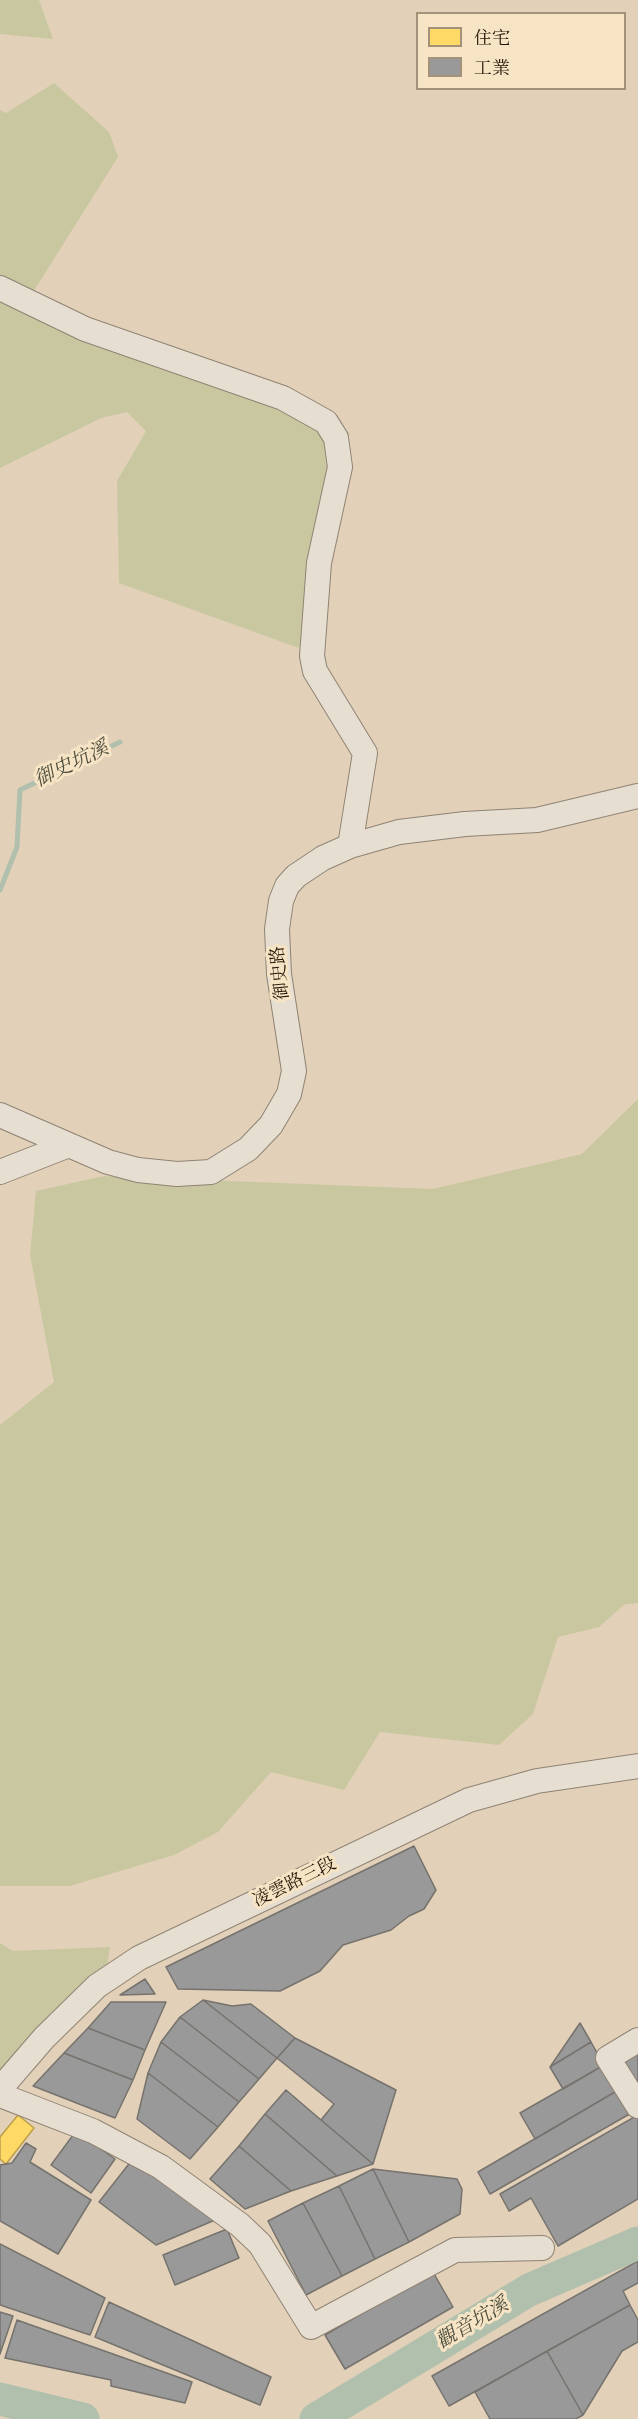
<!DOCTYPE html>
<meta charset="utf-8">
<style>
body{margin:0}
#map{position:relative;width:638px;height:2419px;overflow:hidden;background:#e2d1b8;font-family:Cardo,"Noto Serif TC",serif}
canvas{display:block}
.legend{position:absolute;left:416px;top:12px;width:210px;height:78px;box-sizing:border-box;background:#f7e4c5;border:2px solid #a39279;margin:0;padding:8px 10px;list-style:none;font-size:18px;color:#241607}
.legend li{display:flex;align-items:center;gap:12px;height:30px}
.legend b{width:30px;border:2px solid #a39279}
</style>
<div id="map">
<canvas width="638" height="2419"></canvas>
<ul class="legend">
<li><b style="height:16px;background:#ffd966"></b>住宅</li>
<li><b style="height:16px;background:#999"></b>工業</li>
</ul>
</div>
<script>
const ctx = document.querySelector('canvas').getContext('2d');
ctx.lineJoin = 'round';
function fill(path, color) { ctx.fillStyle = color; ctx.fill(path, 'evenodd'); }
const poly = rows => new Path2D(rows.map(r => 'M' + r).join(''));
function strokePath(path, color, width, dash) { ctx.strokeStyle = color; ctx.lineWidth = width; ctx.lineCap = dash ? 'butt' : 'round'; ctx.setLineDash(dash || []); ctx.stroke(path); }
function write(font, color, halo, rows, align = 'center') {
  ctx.font = font + ' Cardo,"Noto Serif TC",serif'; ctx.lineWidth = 6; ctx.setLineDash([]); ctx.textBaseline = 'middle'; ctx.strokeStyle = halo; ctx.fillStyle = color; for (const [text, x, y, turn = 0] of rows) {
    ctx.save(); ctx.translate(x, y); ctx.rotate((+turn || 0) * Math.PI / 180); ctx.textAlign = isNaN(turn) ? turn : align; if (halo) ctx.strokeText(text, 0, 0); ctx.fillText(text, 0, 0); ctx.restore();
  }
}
fill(poly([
 [0,0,39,0,53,39,0,34],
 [54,83,109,132,118,157,30,297,302,405,350,433,299,648,119,583,117,481,146,431,127,412,101,418,0,468,0,110,6,113],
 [638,1099,638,1603,625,1604,599,1627,558,1637,533,1714,499,1745,380,1732,344,1790,271,1772,218,1832,174,1855,70,1886,0,1886,0,1425,54,1382,30,1255,36,1191,104,1176,433,1189,582,1154],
 [0,1943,13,1951,110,1947,105,1982,0,2081]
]), '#c9c7a0');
const homes = poly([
 [18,2115,34,2128,6,2164,0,2159,0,2137,18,2115]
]);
fill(homes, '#ffd966');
strokePath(homes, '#bd9e4a', 1.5);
const industry = poly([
 [414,1846,436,1890,424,1909,409,1916,391,1930,343,1945,320,1971,280,1991,178,1989,166,1967,414,1846],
 [145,1979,155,1994,120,1995,145,1979],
 [203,2000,277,2058,259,2079,180,2017,203,2000],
 [203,2000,232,2006,251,2004,295,2038,277,2058,203,2000],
 [111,2002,166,2002,145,2050,88,2028,111,2002],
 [180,2017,259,2079,239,2102,161,2042,180,2017],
 [580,2023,591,2042,550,2067,580,2023],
 [88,2028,145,2050,133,2080,64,2053,88,2028],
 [295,2038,396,2090,373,2164,321,2120,334,2104,277,2058,295,2038],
 [161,2042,239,2102,218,2127,148,2073,161,2042],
 [591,2042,604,2065,563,2089,550,2067,591,2042],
 [638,2051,638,2089,621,2061,638,2051],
 [64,2053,133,2080,115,2118,33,2086,64,2053],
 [604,2065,620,2089,535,2139,520,2113,604,2065],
 [148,2073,218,2127,190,2159,137,2119,148,2073],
 [620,2089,633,2112,490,2194,478,2172,620,2089],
 [286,2090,321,2120,373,2164,337,2176,265,2114,286,2090],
 [265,2114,337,2176,291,2191,239,2146,265,2114],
 [638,2115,638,2199,558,2246,531,2198,509,2211,500,2194,638,2115],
 [76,2131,115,2159,91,2193,51,2165,76,2131],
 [26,2143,36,2149,30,2162,91,2200,58,2254,0,2221,0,2165,12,2163,26,2143],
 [239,2146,291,2191,245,2209,210,2179,239,2146],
 [132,2160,215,2220,156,2245,99,2202,132,2160],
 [373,2169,409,2242,375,2259,339,2186,373,2169],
 [373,2169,457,2179,462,2189,460,2214,409,2242,373,2169],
 [339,2186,375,2259,342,2276,303,2203,339,2186],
 [303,2203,342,2276,306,2295,268,2221,303,2203],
 [227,2229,239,2258,175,2285,163,2255,227,2229],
 [0,2244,105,2298,90,2335,0,2305,0,2244],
 [638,2261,638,2283,623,2291,630,2305,449,2406,432,2376,638,2261],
 [433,2272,453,2307,345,2369,325,2335,433,2272],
 [109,2302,271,2377,260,2405,95,2337,109,2302],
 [630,2305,638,2320,638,2342,622,2351,583,2415,547,2351,630,2305],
 [0,2312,13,2316,0,2354,0,2312],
 [17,2320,192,2382,185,2403,111,2386,111,2380,5,2358,17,2320],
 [547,2351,583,2415,576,2419,490,2419,475,2392,547,2351]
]);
fill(industry, '#999');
strokePath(industry, '#76726d', 1.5);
strokePath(poly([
 [0,890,17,847,20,790,120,742]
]), '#b0c0ad', 5);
strokePath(poly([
 [0,2399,83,2419],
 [316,2419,529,2290,638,2243]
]), '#b0c0ad', 33);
const minor = poly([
 [0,288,85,329,283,398,326,422,336,438,340,467,319,563,312,656,315,671,365,753,350,846],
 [0,1115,108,1162,138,1170,177,1174,211,1172,248,1149,271,1125,289,1094,294,1071,279,974,277,929,281,901,287,886,296,876,323,858,350,846,399,832,465,824,537,820,638,796],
 [0,1172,69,1145],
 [0,2089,44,2038,97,1986,139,1958,469,1800,537,1781,638,1766],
 [0,2095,93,2131,161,2167,240,2225,260,2244,311,2327,455,2250,542,2248],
 [638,2106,608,2058,638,2040]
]);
strokePath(minor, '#8f8374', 26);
strokePath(minor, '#e6ded1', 24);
write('18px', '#241607', '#f7e4c5', [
 ["御史路",281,973,-96],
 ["凌雲路三段",295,1883,-26]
]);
write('italic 20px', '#4e4f3f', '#f7e4c5', [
 ["御史坑溪",72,765,-26],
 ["觀音坑溪",473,2324,-31]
]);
</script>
